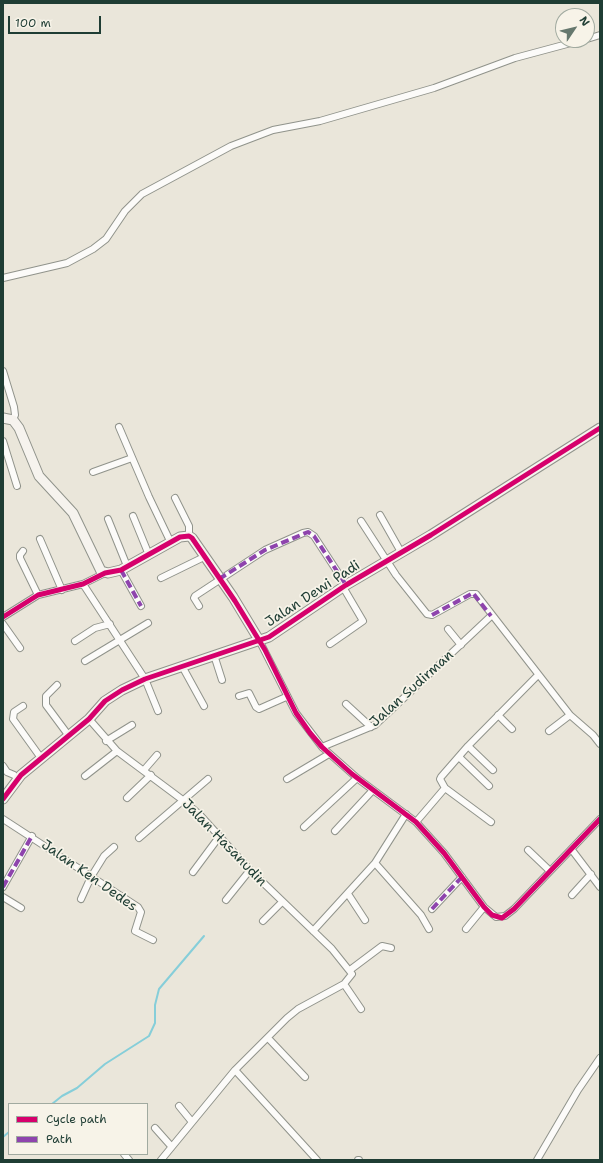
<!DOCTYPE html>
<style>
body{margin:0}
#map{position:relative;width:603px;height:1163px;overflow:hidden;background:#eae6da;font-family:"Shantell Sans",sans-serif}
canvas{display:block}
.frame{position:absolute;inset:0;border:4px solid #1f3d34;pointer-events:none}
.legend{position:absolute;left:8px;top:1103px;width:140px;height:52px;box-sizing:border-box;background:#f7f3e8;border:1px solid #a1aaa0;margin:0;padding:5px 7px;list-style:none;font-size:12px;color:#1f3d34}
.legend li{display:flex;align-items:center;gap:8px;height:20px}
.legend b{width:20px;border:1px solid #a1aaa0}
.north{position:absolute;left:555px;top:8px;width:40px;height:40px;box-sizing:border-box;background:#f7f3e8;border:1px solid #a1aaa0;border-radius:50%;rotate:55deg;font-size:11px;font-weight:700;line-height:16px;text-align:center;color:#1f3d34}
.north::after{content:'';display:block;margin:auto;width:14px;height:18px;background:#66786e;clip-path:polygon(50% 0,100% 100%,50% 72%,0 100%)}
.scale{position:absolute;left:8px;top:16px;width:93px;height:18px;box-sizing:border-box;border:2px solid #1f3d34;border-top:0;padding-left:5px;font-size:12px;line-height:14px;white-space:nowrap;color:#1f3d34;-webkit-text-stroke:3px #f7f3e8;paint-order:stroke}
</style>
<div id="map">
<canvas width="603" height="1163"></canvas>
<div class="frame"></div>
<ul class="legend">
<li><b style="height:5px;background:#d6006c"></b>Cycle path</li>
<li><b style="height:5px;background:#8e44ad"></b>Path</li>
</ul>
<div class="north">N</div>
<div class="scale">100 m</div>
</div>
<script>
const ctx = document.querySelector('canvas').getContext('2d');
ctx.lineJoin = 'round';
const poly = rows => new Path2D(rows.map(r => 'M' + r).join(''));
function strokePath(path, color, width, dash) { ctx.strokeStyle = color; ctx.lineWidth = width; ctx.lineCap = dash ? 'butt' : 'round'; ctx.setLineDash(dash || []); ctx.stroke(path); }
function write(font, color, halo, rows, align = 'center') {
  ctx.font = font + ' "Shantell Sans",sans-serif'; ctx.lineWidth = 3.5; ctx.setLineDash([]); ctx.textBaseline = 'middle'; ctx.strokeStyle = halo; ctx.fillStyle = color; for (const [text, x, y, turn = 0] of rows) {
    ctx.save(); ctx.translate(x, y); ctx.rotate((+turn || 0) * Math.PI / 180); ctx.textAlign = isNaN(turn) ? turn : align; if (halo) ctx.strokeText(text, 0, 0); ctx.fillText(text, 0, 0); ctx.restore();
  }
}
strokePath(poly([
 [52,1104,62,1096,77,1088,105,1064,149,1036,155,1023,155,1005,159,989,204,936],
 [3,1137,9,1132]
]), '#86ced9', 2);
const street = poly([
 [587,39,600,35],
 [3,278,67,263,93,249,106,239,125,211,142,194,231,146,273,130,320,121,434,88,515,58,582,40],
 [3,371,14,407,15,415,13,420],
 [119,427,149,497,171,543],
 [3,441,17,486],
 [93,472,132,458],
 [175,498,189,526,189,536],
 [380,515,401,552],
 [133,516,149,555],
 [108,519,127,566],
 [361,521,396,575,427,614,432,615,470,594,476,594,570,715,593,735,600,744],
 [40,539,62,590],
 [23,551,20,555,20,558,38,595],
 [121,570,141,606],
 [161,578,204,557],
 [83,584,145,679,158,711],
 [199,606,194,598,195,596,265,550,303,533,308,532,314,536,346,585],
 [3,617,38,595,83,584,105,573],
 [3,624,20,648],
 [448,629,461,645],
 [259,640,296,713,322,747,357,778,416,822,444,853,484,907,496,917,505,916,514,909,600,819],
 [75,641,95,628,110,624],
 [330,644,363,621,343,587],
 [214,655,222,680],
 [85,661,148,623],
 [182,666,204,706],
 [57,685,46,696,46,705,69,736],
 [239,696,249,693,256,707,259,709,286,697],
 [346,704,371,727],
 [23,706,14,712,13,719,41,758],
 [498,715,512,729],
 [89,719,117,751,184,801,200,815,250,870,332,949,352,974,344,984,298,1009,287,1018,235,1070,161,1160],
 [549,731,570,715],
 [106,741,132,725],
 [468,746,493,770],
 [322,747,375,725,491,616],
 [459,757,489,786],
 [3,766,7,772,14,775,18,779],
 [144,770,157,755],
 [85,776,117,751],
 [287,779,329,754],
 [445,788,491,822],
 [127,798,151,775],
 [3,819,138,907,141,912,135,931,153,940],
 [416,822,445,788,440,779,441,777,468,746,538,675],
 [304,827,357,778],
 [335,831,373,790],
 [139,838,208,779],
 [528,850,550,871],
 [572,850,600,887],
 [375,863,421,915,429,929],
 [193,872,219,837],
 [3,887,32,836],
 [348,894,365,920],
 [572,895,591,874],
 [3,897,21,908],
 [81,899,91,877,104,856,114,847],
 [226,900,250,870],
 [432,909,462,877],
 [263,921,282,902],
 [466,929,484,907],
 [313,931,375,863,406,814],
 [350,970,382,946,391,948],
 [344,984,361,1009],
 [268,1038,305,1077],
 [235,1070,317,1160],
 [179,1106,192,1122],
 [155,1128,171,1146],
 [124,1154,129,1160],
 [358,1160,359,1160],
 [537,1160,578,1090,600,1058]
]);
const secondary = poly([
 [3,418,13,420,19,428,39,476,73,513,101,571,108,573,121,570,180,537,189,536,192,538,233,597,259,640],
 [3,799,21,775,89,719,105,701,122,690,145,679,269,637,346,585,431,535,600,428]
]);
strokePath(street, '#90938b', 8);
strokePath(secondary, '#90938b', 11);
strokePath(street, '#fcfbf9', 6);
strokePath(secondary, '#f6f3ee', 9);
strokePath(poly([
 [121,570,141,606],
 [219,579,265,550,308,532,314,536,346,585],
 [432,615,473,593,491,616],
 [3,887,32,836],
 [432,909,462,877]
]), '#8e44ad', 4, [8, 4]);
strokePath(poly([
 [3,617,38,595,83,584,105,573,121,570,180,537,189,536,192,538,235,601,265,650,296,713,310,733,322,747,352,774,416,822,444,853,484,907,492,915,502,918,514,909,600,819],
 [3,799,21,775,89,719,105,701,122,690,145,679,269,637,346,585,431,535,600,428]
]), '#d6006c', 5);
write('14px', '#1f3d34', '#f7f3e8', [
 ["Jalan Dewi Padi",313,594,-33],
 ["Jalan Sudirman",412,689,-42],
 ["Jalan Hasanudin",224,843,46],
 ["Jalan Ken Dedes",89,876,35]
]);
</script>
